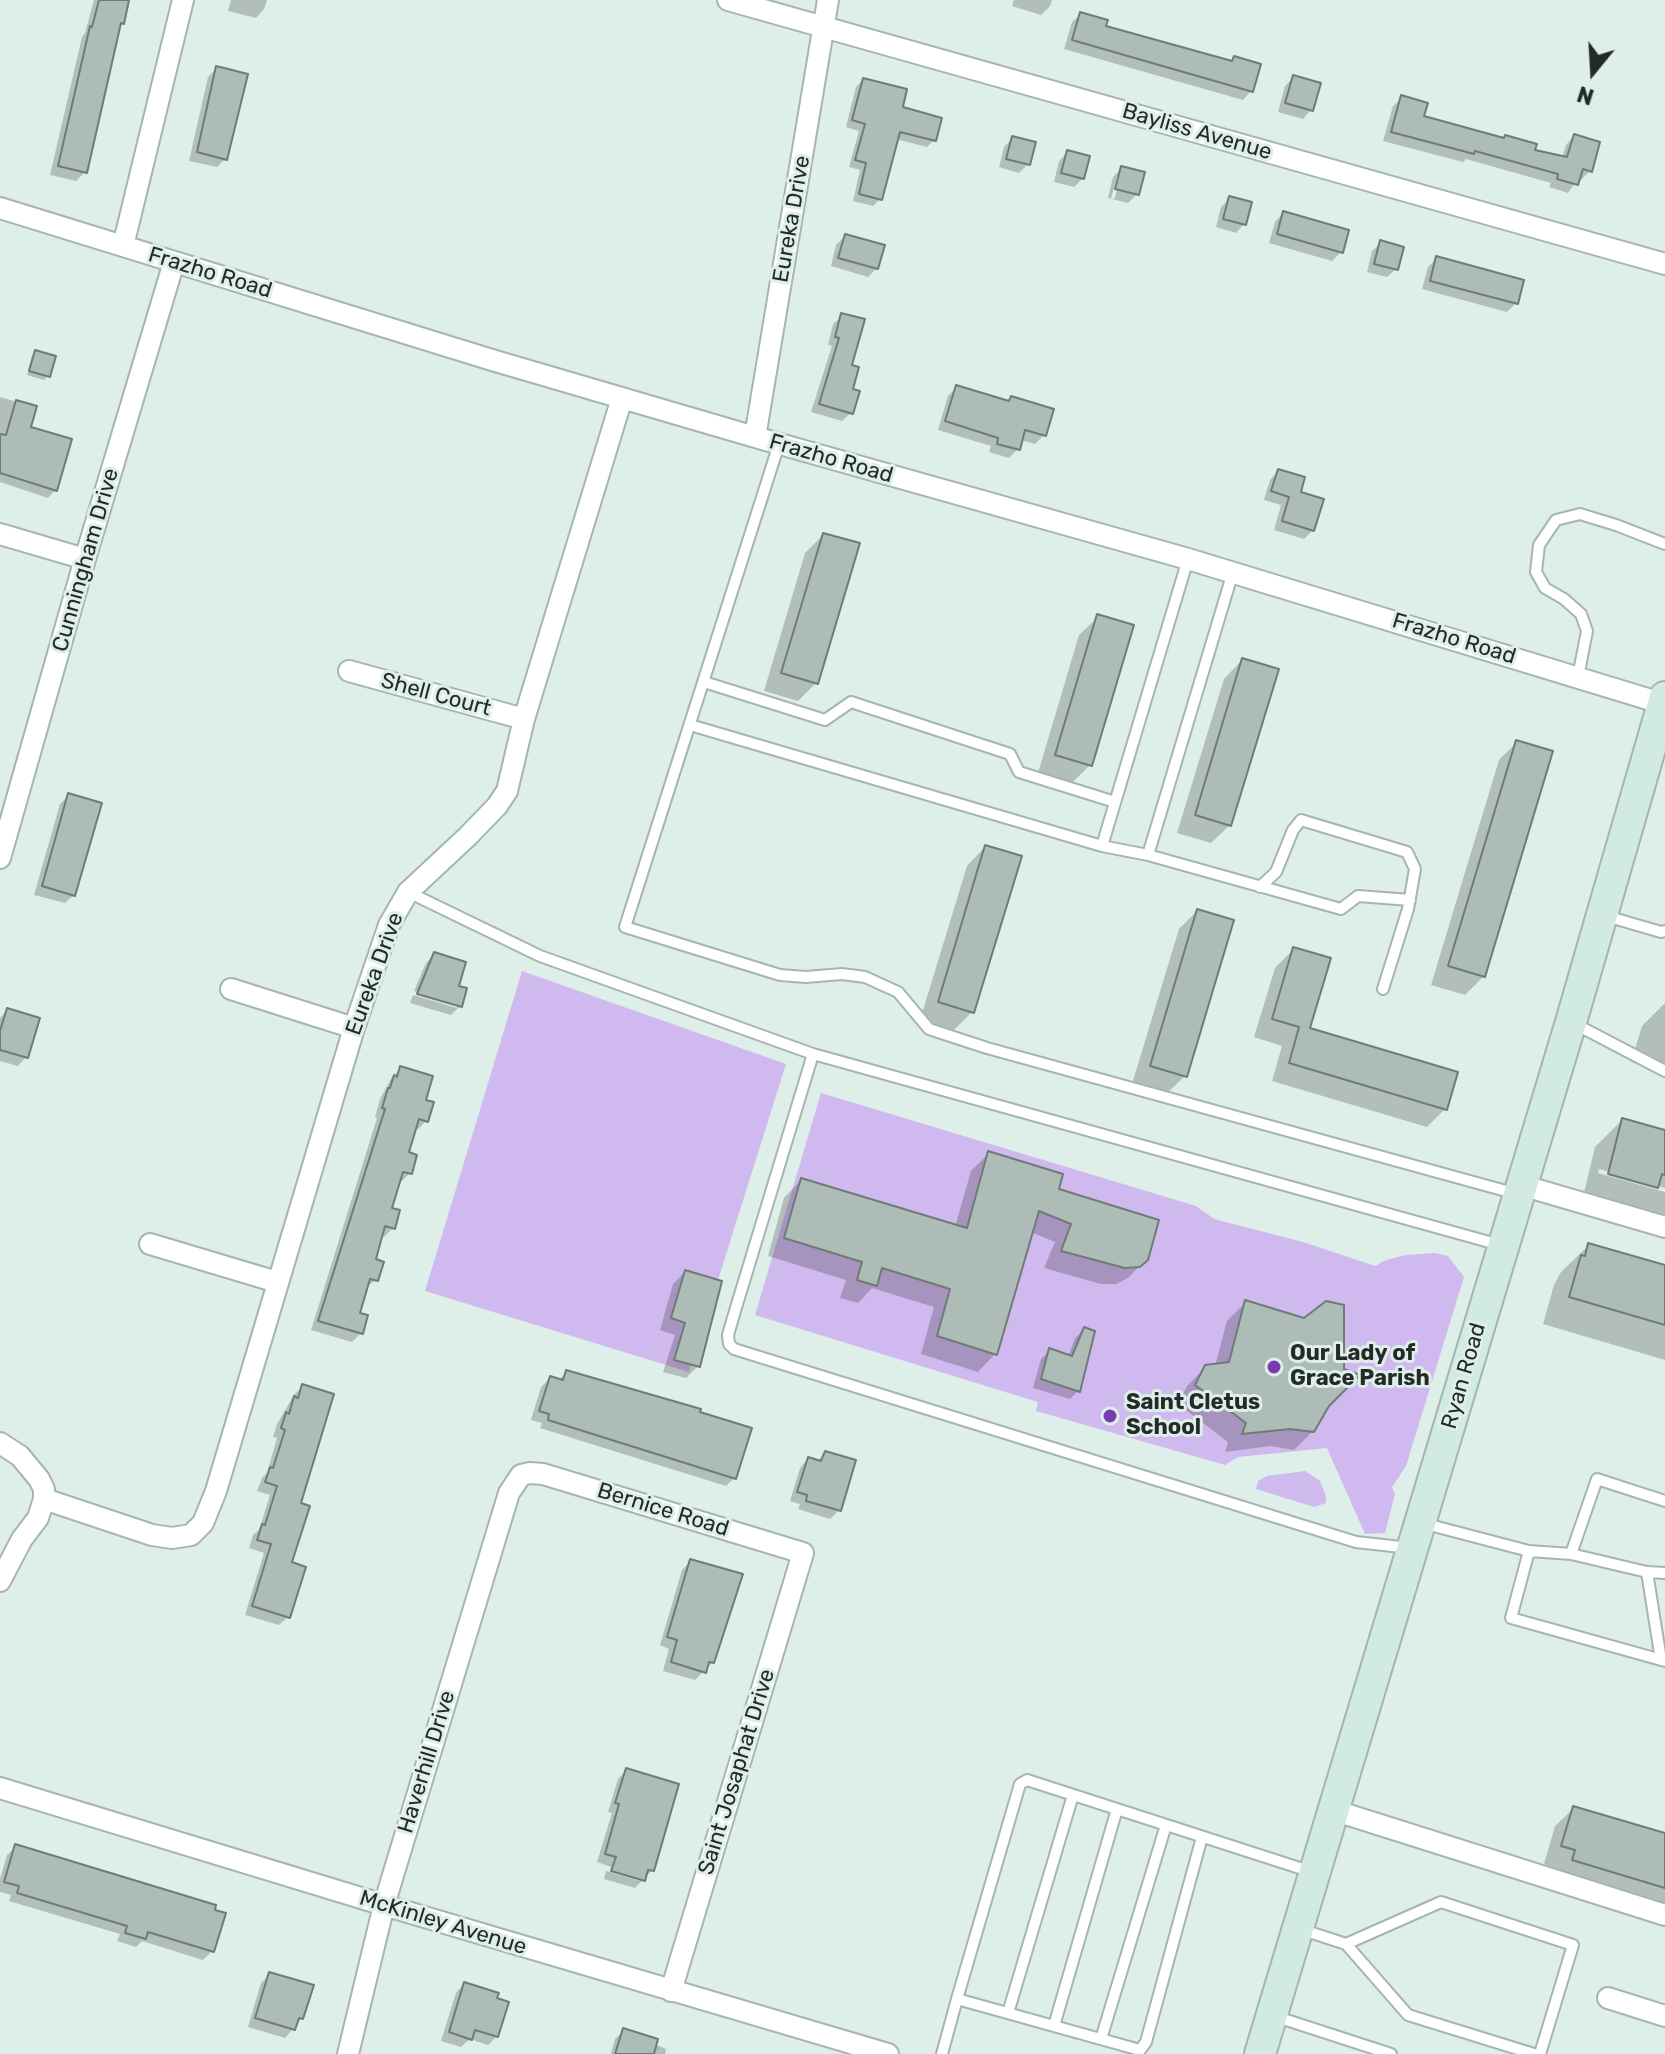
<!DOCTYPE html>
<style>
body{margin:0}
#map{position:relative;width:1665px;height:2054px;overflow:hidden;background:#deeee9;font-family:Rubik,sans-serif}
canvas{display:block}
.north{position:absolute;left:1553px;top:32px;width:80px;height:80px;-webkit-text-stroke:6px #deeee9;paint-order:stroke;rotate:198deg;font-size:22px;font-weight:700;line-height:32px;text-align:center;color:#242a28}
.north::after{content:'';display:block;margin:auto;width:28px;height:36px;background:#242a28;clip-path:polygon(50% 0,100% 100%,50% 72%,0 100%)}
</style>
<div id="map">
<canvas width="1665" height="2054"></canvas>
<div class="north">N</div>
</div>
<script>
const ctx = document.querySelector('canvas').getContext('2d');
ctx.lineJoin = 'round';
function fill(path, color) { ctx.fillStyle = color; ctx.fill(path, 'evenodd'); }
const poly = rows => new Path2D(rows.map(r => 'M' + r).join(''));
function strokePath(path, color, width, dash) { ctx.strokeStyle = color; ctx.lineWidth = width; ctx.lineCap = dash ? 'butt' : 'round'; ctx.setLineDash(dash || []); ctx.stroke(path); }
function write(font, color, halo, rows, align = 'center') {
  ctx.font = font + ' Rubik,sans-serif'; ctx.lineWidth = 6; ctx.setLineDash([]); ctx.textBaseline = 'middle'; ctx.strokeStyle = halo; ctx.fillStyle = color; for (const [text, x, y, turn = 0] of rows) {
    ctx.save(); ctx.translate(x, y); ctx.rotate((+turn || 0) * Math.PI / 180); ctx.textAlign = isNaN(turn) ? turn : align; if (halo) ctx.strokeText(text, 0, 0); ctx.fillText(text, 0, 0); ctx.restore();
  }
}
fill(poly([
 [522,971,786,1064,689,1372,425,1291],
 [821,1093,1196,1206,1214,1219,1303,1242,1375,1266,1386,1260,1406,1255,1435,1253,1448,1256,1464,1277,1406,1466,1392,1487,1395,1494,1385,1533,1365,1534,1327,1448,1238,1457,1225,1465,1036,1411,1038,1402,755,1315],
 [1305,1471,1320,1481,1326,1496,1326,1503,1314,1507,1256,1489,1258,1481,1267,1476]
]), '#d0b9ee');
fill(poly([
 [94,0,127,0,122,23,119,26,85,172,76,181,50,175,82,37,85,33],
 [231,0,267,0,264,9,256,18,228,11],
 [1014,0,1052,0,1050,6,1041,15,1012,6],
 [1081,14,1104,28,1230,62,1234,58,1251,91,1243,100,1064,49,1072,22],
 [217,68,225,159,217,167,189,161,208,77],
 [1294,77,1311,110,1303,119,1278,112,1285,86],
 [863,80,900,109,934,140,927,147,896,139,880,199,873,206,853,201,860,170,849,167,859,131,846,127,856,87],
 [1402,98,1422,117,1562,158,1566,145,1574,136,1590,171,1581,180,1578,179,1568,193,1549,187,1551,183,1466,159,1463,162,1383,141,1393,106],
 [1013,138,1028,164,1019,173,999,167,1004,147],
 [1068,152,1083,178,1074,187,1054,182,1059,161],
 [1122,168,1137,194,1128,203,1108,198,1113,177],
 [1117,176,1121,176,1114,200,1111,199],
 [1230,198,1244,224,1236,233,1216,227,1221,207],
 [1283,213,1341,252,1332,261,1269,243,1275,222],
 [845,236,877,268,868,277,831,266,836,245],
 [1381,243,1396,269,1387,277,1367,272,1372,251],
 [1436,259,1516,303,1507,312,1422,289,1428,267],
 [842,316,850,367,851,413,842,421,811,412,832,346,828,345,833,324],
 [36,352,48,376,44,380,27,375,32,356],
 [957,387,1007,403,1011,398,1044,435,1035,444,1021,440,1018,449,1009,458,989,452,991,446,938,430,948,396],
 [0,397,34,407,28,429,55,490,48,498,0,482],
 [1278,471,1299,493,1313,530,1304,539,1274,530,1281,505,1264,500,1270,480],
 [823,535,816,683,798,701,764,691,805,553],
 [1098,617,1090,765,1072,783,1038,773,1079,635],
 [1242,660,1230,825,1211,843,1177,833,1224,679],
 [1517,742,1484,976,1465,995,1431,985,1499,760],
 [69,795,74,895,65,903,34,895,60,804],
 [985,847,972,1012,954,1030,920,1020,967,866],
 [1197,911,1185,1076,1166,1094,1132,1084,1179,929],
 [1294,949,1308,1029,1445,1109,1427,1127,1272,1081,1282,1046,1254,1037,1275,968],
 [434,954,456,987,460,1006,451,1015,410,1003,413,995,457,1008,457,1004,414,991,426,963],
 [1665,1003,1665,1072,1631,1062,1642,1026],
 [7,1010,26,1057,18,1066,0,1061,0,1018],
 [401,1068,423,1101,426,1121,418,1129,414,1128,407,1154,410,1173,401,1182,398,1181,390,1209,393,1228,384,1237,380,1236,373,1261,376,1280,365,1288,358,1314,361,1333,352,1342,311,1330,377,1118,375,1117,380,1099,392,1077],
 [1622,1120,1665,1132,1665,1188,1599,1169,1598,1173,1665,1192,1665,1225,1582,1201,1595,1147],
 [988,1154,1056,1191,1146,1259,1128,1278,1116,1284,1101,1284,1044,1268,1055,1242,1031,1232,995,1354,978,1372,921,1354,934,1307,872,1288,858,1303,840,1298,846,1280,768,1256,784,1198,801,1180,955,1227,971,1171],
 [1589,1245,1665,1267,1665,1360,1543,1324,1554,1285,1561,1272],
 [685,1272,698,1366,686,1378,663,1372,675,1335,660,1330,673,1284],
 [1245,1303,1328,1405,1313,1431,1294,1450,1270,1446,1225,1452,1228,1442,1178,1404,1187,1386,1206,1367,1215,1366,1227,1321],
 [1084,1330,1078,1391,1070,1399,1033,1388,1041,1359,1050,1350,1068,1357,1075,1338],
 [567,1372,734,1478,726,1486,540,1428,542,1423,531,1420,541,1387,550,1378,558,1381],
 [302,1387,298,1504,289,1564,288,1617,279,1625,245,1615,264,1553,249,1548,253,1535,259,1530,270,1495,257,1491,262,1478,267,1473,277,1438,273,1437,277,1424,294,1395],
 [825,1453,839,1510,830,1519,798,1509,800,1504,790,1501,800,1468,808,1459,816,1462],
 [691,1561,713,1662,695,1680,663,1671,669,1649,660,1645,682,1570],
 [626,1771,652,1870,635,1888,604,1879,606,1871,640,1881,643,1878,597,1862,612,1813,608,1812,618,1779],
 [1574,1808,1665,1835,1665,1912,1555,1878,1558,1869,1544,1864,1555,1826],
 [16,1847,212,1951,203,1960,142,1941,136,1947,117,1941,120,1934,9,1901,11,1895,0,1892,0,1879,7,1855],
 [270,1974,302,2018,285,2038,248,2027,261,1983],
 [464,1984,497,2036,488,2045,470,2039,461,2047,441,2041,456,1993],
 [624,2031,666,2049,665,2054,611,2054,615,2039]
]), '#0003');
const building = poly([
 [99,0,129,0,124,24,121,23,87,173,58,166,90,26,92,27,99,0],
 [1080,12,1108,20,1106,26,1232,61,1234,56,1261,64,1253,92,1072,40,1080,12],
 [216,66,248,74,227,160,197,152,216,66],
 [1293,75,1321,83,1313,111,1285,103,1293,75],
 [863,78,907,89,903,107,942,118,936,141,900,132,882,200,859,194,866,163,855,160,865,124,852,120,863,78],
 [1401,95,1428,103,1424,116,1504,138,1505,135,1537,144,1535,150,1567,157,1574,134,1600,142,1592,172,1583,169,1578,185,1557,179,1558,174,1475,151,1474,154,1391,132,1401,95],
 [1012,136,1036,142,1030,165,1006,159,1012,136],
 [1067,150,1090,156,1084,179,1061,173,1067,150],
 [1121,166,1145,172,1139,195,1115,189,1121,166],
 [1229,196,1252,202,1246,225,1223,219,1229,196],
 [1283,211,1349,230,1343,253,1277,234,1283,211],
 [845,234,885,245,878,269,838,258,845,234],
 [1380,240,1404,247,1398,270,1374,264,1380,240],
 [1436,256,1524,280,1518,304,1430,281,1436,256],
 [841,313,865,319,852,365,859,367,853,389,860,391,853,414,819,404,839,338,835,337,841,313],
 [35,350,56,356,50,377,29,371,35,350],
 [956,385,1009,401,1011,396,1054,409,1046,436,1025,430,1020,450,997,444,998,438,945,421,956,385],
 [16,400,37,406,31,427,72,439,57,491,0,473,0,434,6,435,16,400],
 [1278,469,1305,477,1301,492,1324,499,1314,531,1282,521,1289,497,1271,491,1278,469],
 [823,533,860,543,818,684,781,673,823,533],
 [1097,614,1134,625,1092,766,1055,755,1097,614],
 [1242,658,1279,669,1231,826,1195,815,1242,658],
 [1516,740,1553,751,1485,977,1448,966,1516,740],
 [68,793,102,803,75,896,42,886,68,793],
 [985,845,1022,856,974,1013,938,1002,985,845],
 [1197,909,1234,920,1187,1077,1150,1066,1197,909],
 [1293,947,1331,958,1310,1028,1458,1072,1447,1110,1289,1063,1299,1027,1272,1019,1293,947],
 [434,952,466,962,459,986,467,988,462,1007,417,994,434,952],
 [7,1008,40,1018,28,1058,0,1050,0,1031,7,1008],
 [400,1066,433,1076,426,1100,434,1102,428,1122,419,1119,409,1152,417,1155,412,1174,403,1172,392,1208,400,1210,395,1229,385,1226,376,1259,384,1262,378,1281,370,1279,360,1313,368,1315,363,1334,318,1321,385,1109,382,1108,388,1088,390,1088,394,1075,397,1077,400,1066],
 [1622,1118,1665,1130,1665,1175,1662,1174,1658,1188,1608,1174,1622,1118],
 [988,1151,1063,1174,1059,1189,1159,1220,1148,1260,1140,1267,1125,1268,1061,1251,1071,1224,1039,1211,997,1355,937,1336,950,1289,882,1268,877,1286,857,1280,862,1262,784,1238,801,1178,967,1228,988,1151],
 [1588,1243,1665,1265,1665,1325,1569,1297,1581,1255,1585,1256,1588,1243],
 [685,1270,722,1281,700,1367,674,1360,685,1323,671,1318,685,1270],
 [1245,1300,1304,1318,1326,1301,1344,1305,1344,1369,1360,1375,1329,1406,1314,1432,1290,1429,1242,1434,1246,1423,1195,1385,1205,1365,1229,1362,1245,1300],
 [1084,1327,1095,1331,1080,1392,1041,1379,1049,1348,1072,1356,1084,1327],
 [566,1370,701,1409,700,1412,752,1428,736,1479,548,1420,549,1414,539,1411,550,1376,563,1380,566,1370],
 [302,1384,334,1394,301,1503,310,1506,292,1562,306,1567,290,1618,252,1606,271,1544,257,1540,262,1524,265,1525,277,1486,265,1482,270,1467,273,1468,285,1430,281,1428,286,1412,289,1414,294,1396,298,1398,302,1384],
 [825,1451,856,1460,841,1511,806,1501,807,1495,797,1492,808,1457,821,1461,825,1451],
 [690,1559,743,1574,714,1663,709,1662,706,1673,671,1662,677,1640,667,1637,690,1559],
 [626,1768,679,1784,654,1871,648,1870,645,1881,611,1871,616,1857,605,1854,619,1804,615,1803,626,1768],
 [1573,1806,1665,1833,1665,1888,1572,1860,1575,1850,1561,1846,1573,1806],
 [15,1844,216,1905,215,1910,226,1913,214,1952,148,1932,146,1939,125,1933,127,1926,17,1893,19,1886,4,1882,15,1844],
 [269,1972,314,1985,303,2019,299,2018,295,2030,255,2018,269,1972],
 [464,1982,499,1993,497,1998,509,2002,498,2037,475,2030,472,2040,449,2032,464,1982],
 [623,2028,658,2039,654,2054,615,2054,623,2028]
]);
fill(building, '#aebcb8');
strokePath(building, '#6e7b77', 2);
const service = poly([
 [779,444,625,927,780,975,806,977,842,974,865,977,898,992,929,1029,987,1048,1517,1194],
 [1233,572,1148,855,1341,909,1358,896,1410,900],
 [1578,677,1587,631,1581,614,1564,599,1545,588,1536,572,1539,545,1556,520,1580,514,1616,525,1665,544],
 [704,682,825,720,851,702,1010,754,1019,772,1115,802],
 [690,725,1102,846,1188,559],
 [1102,846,1148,855],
 [1260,887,1276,872,1293,830,1301,820,1407,852,1415,869,1408,909,1383,989],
 [408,892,540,956,813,1054,1500,1245],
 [1606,916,1661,932,1665,931],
 [1573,1023,1665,1071],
 [813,1054,735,1311,728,1335,729,1344,734,1349,1356,1542,1410,1548],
 [1422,1523,1529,1551,1571,1554,1597,1479,1665,1501],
 [1529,1551,1511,1618,1665,1661],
 [1571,1554,1647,1572,1665,1573],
 [1647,1572,1661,1660],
 [1300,1929,1346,1944,1408,2015,1534,2054],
 [1346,1944,1441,1902,1573,1945,1540,2054],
 [957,1999,1020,1784,1027,1780,1312,1872],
 [1008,2013,1073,1795],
 [1274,2016,1391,2054],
 [1054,2026,1117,1809],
 [1101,2039,1166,1825],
 [942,2054,957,1999,1140,2050,1146,2042,1202,1837]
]);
const minor = poly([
 [728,0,1665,264],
 [0,208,492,360,755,437,1188,559,1664,704],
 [123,246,183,0],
 [755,437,828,0],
 [0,534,85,559],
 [349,671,524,719],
 [0,858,85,559,174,262],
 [231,989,354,1028],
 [1521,1185,1665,1227],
 [150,1244,277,1282],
 [0,1443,20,1456,39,1479,44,1489,44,1499,152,1535,172,1538,191,1535,203,1523,216,1491,354,1028,389,925,408,892,468,836,497,806,507,791,524,719,622,398],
 [0,1581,22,1539,38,1518,44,1499],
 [0,1788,384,1905,888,2054],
 [1333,1810,1665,1915],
 [1608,1998,1665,2016],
 [348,2054,384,1905,509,1493,521,1475,530,1473,543,1474,803,1553,671,1991]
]);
const secondary = poly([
 [1260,2054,1571,1022,1665,697]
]);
strokePath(service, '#a6b5b1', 14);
strokePath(minor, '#a6b5b1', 24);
strokePath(secondary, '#a6b5b1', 34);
strokePath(service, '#fff', 10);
strokePath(minor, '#fff', 20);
strokePath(secondary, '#d1ebe4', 30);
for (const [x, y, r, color] of [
 [1274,1367,8,"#773ab0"],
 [1110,1416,8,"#773ab0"]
]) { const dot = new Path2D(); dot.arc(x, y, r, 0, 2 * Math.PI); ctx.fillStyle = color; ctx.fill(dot); strokePath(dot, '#deeee9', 3); }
write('22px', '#242a28', '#deeee9', [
 ["Bayliss Avenue",1197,132,16],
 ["Eureka Drive",792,219,-80],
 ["Frazho Road",210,273,17],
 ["Frazho Road",831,459,16],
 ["Cunningham Drive",86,560,-74],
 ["Frazho Road",1454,639,17],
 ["Shell Court",436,695,15],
 ["Eureka Drive",375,974,-70],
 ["Ryan Road",1464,1376,-74],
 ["Bernice Road",663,1510,17],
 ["Haverhill Drive",427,1762,-73],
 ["Saint Josaphat Drive",737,1772,-73],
 ["McKinley Avenue",443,1923,17]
]);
write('bold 22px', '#242a28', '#deeee9', [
 ["Our Lady of",1290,1354],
 ["Grace Parish",1290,1379],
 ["Saint Cletus",1126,1403],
 ["School",1126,1428]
], 'left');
</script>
